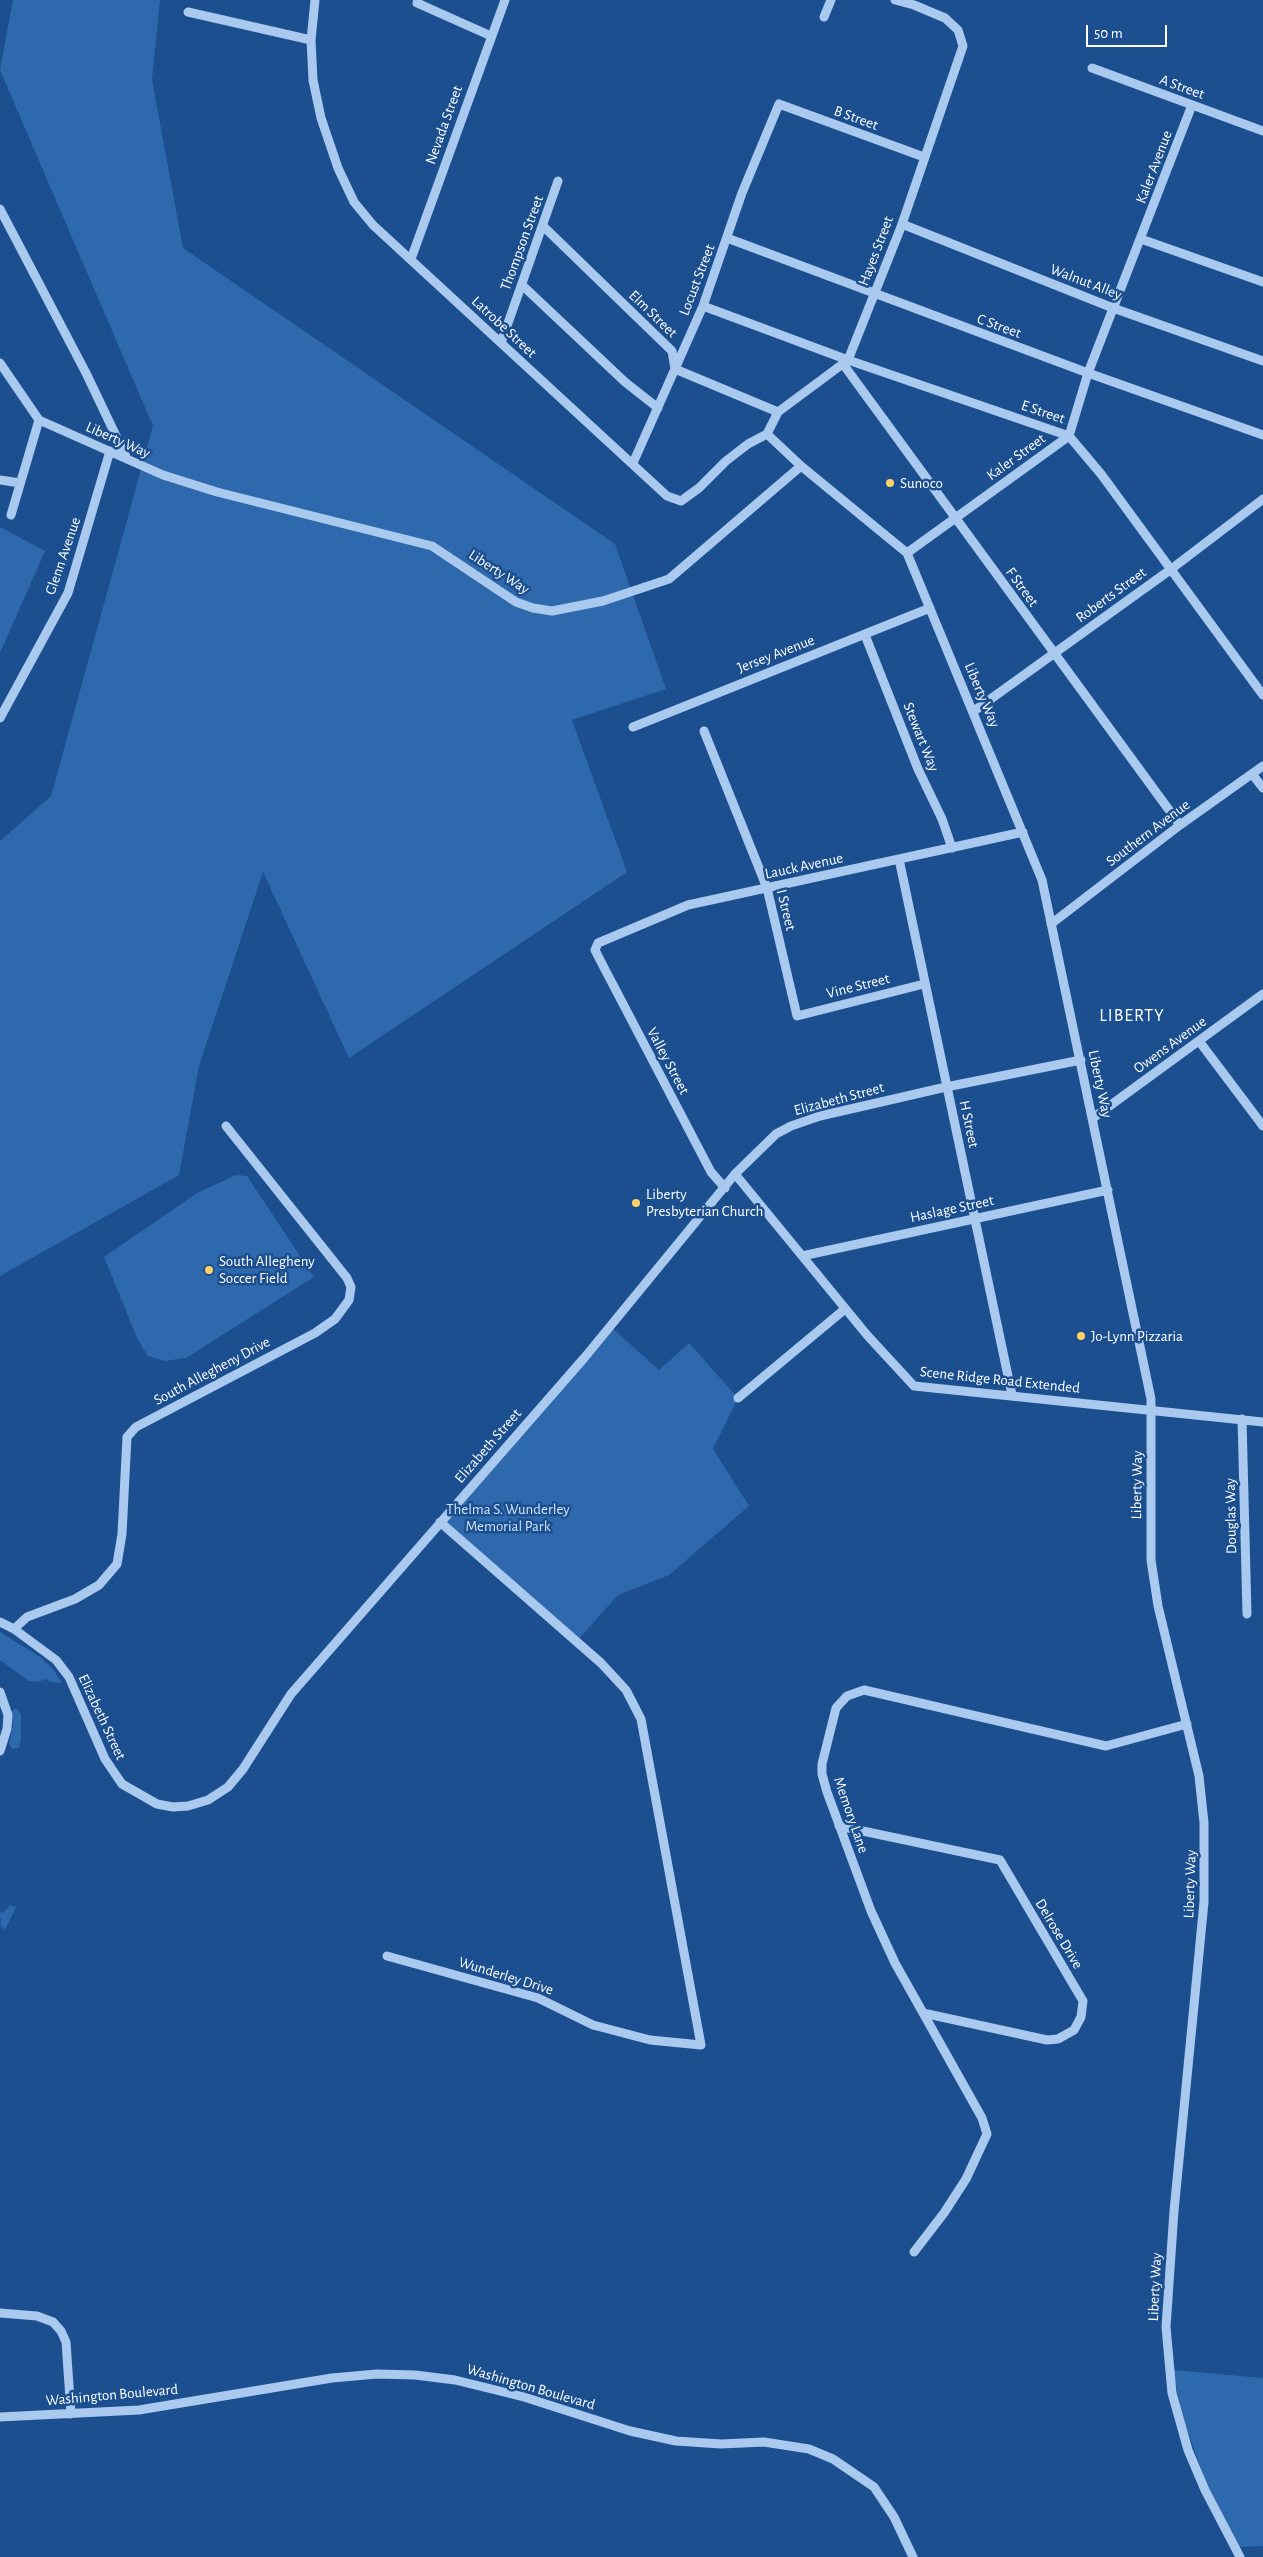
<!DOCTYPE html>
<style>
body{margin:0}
#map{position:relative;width:1263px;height:2557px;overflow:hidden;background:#1b4f8f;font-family:"Alegreya Sans",sans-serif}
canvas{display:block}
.scale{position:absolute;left:1086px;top:25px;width:81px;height:22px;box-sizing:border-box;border:2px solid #fff;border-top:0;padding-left:6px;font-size:15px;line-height:18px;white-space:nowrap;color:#fff;-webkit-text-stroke:4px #1b4f8f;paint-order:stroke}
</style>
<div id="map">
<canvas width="1263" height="2557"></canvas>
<div class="scale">50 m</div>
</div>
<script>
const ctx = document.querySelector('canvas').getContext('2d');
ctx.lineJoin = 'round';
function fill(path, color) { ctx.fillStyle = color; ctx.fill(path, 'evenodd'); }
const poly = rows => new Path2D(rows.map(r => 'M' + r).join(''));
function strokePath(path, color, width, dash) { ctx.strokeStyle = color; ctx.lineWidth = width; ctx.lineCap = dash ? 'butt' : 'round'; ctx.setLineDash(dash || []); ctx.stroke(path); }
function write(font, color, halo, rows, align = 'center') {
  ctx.font = font + ' "Alegreya Sans",sans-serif'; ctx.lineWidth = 5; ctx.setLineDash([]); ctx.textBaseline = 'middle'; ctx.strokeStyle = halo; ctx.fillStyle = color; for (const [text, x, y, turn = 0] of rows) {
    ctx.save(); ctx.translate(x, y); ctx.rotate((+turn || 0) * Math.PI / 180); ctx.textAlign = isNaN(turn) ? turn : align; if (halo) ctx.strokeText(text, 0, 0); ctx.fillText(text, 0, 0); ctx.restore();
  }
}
fill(poly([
 [13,0,160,0,152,80,183,248,615,544,666,689,572,720,627,872,349,1058,263,872,199,1066,179,1175,0,1276,0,841,51,796,153,426,0,70],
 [0,527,45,551,0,653],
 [236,1175,247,1176,314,1277,186,1358,165,1361,148,1356,138,1340,104,1257,197,1193],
 [610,1326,659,1370,689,1343,738,1398,713,1449,749,1506,669,1575,618,1595,577,1641,440,1522],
 [0,1632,40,1657,53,1669,62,1683,50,1682,46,1679,37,1682,29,1681,0,1660],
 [16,1708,21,1714,21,1738,19,1748,12,1749,9,1743,13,1726,12,1711],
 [10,1905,16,1907,5,1930,1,1926,0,1912,3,1913],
 [1173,2370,1263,2378,1263,2546,1238,2547,1205,2479,1182,2416]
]), '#2e69ad');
strokePath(poly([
 [315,0,311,40,313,80,321,118,338,168,354,202,373,225,667,496,681,501,699,488,726,461,748,444,767,434],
 [418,0,417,3,491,36],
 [188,12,311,40],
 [824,17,831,0],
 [1092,68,1263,131],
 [0,209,86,373,127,459],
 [902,224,1113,308,1263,361],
 [543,226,672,351,675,369,778,412],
 [727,238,1088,373,1263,435],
 [1141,239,1263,282],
 [411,259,505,0],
 [522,285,625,382,658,408],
 [703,306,848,360,1069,436,1101,474,1263,695],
 [501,343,558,181],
 [0,363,39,420,163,475,217,492,432,546,516,602,533,608,552,611,603,601,669,579,801,466],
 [843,364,1180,825],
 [767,434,801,466,907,553,1042,880,1151,1399,1151,1560,1158,1606,1199,1776,1204,1823,1204,1902,1174,2211,1166,2327,1172,2393,1188,2450,1205,2490,1240,2557],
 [767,434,778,412,848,360,901,227,963,46,958,30,945,18,914,5,895,0],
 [633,463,703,306,742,193,779,104,924,157],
 [0,480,20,483],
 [11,515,39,420],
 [907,553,1069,436,1088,373,1192,105],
 [865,635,918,769,942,819,952,848],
 [974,711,1170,570,1263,499],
 [0,718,68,593,110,451],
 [633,727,930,608],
 [704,731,767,888,797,1016,924,984],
 [1252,774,1263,788],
 [899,859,1012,1395],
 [1051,924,1180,825,1263,766],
 [1199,1041,1263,1126],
 [1093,1118,1263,994],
 [735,1174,867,1335,914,1386,1263,1422],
 [725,1188,711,1172,599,958,595,950,598,943,688,905,1023,832],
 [802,1256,1108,1190],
 [738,1398,845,1309],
 [1242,1419,1247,1614],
 [0,1622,14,1629,56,1660,69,1677,105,1759,122,1784,157,1804,173,1807,188,1806,208,1800,228,1787,243,1769,291,1694,585,1357,735,1174,776,1134,791,1126,820,1116,946,1087,1081,1060],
 [14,1629,27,1617,75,1599,99,1585,117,1564,122,1534,127,1437,136,1427,315,1333,335,1319,349,1300,351,1287,347,1278,226,1126],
 [0,1692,8,1715,7,1729,0,1751],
 [839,1826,1000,1860,1083,2001,1081,2017,1074,2030,1058,2039,1047,2040,923,2013],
 [387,1956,538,1998,593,2025,650,2040,701,2045,641,1719,626,1690,601,1663,440,1522],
 [914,2252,944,2213,966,2179,987,2134,982,2118,895,1963,871,1911,827,1792,822,1774,822,1764,836,1708,847,1696,864,1690,1106,1746,1187,1724],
 [0,2313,37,2316,53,2322,61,2331,66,2342,71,2414],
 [0,2417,139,2410,332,2378,377,2374,415,2375,455,2380,524,2397,630,2431,676,2441,721,2444,764,2442,809,2449,833,2459,874,2487,894,2517,913,2557]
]), '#a9c9ee', 9);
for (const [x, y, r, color] of [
 [890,483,5,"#ffd166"],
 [636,1203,5,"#ffd166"],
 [209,1270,5,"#ffd166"],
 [1081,1336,5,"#ffd166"]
]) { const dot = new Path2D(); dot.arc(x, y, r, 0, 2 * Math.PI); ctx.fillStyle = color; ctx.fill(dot); strokePath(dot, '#1b4f8f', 2); }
write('15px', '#fff', '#1b4f8f', [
 ["A Street",1182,87,20],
 ["B Street",856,118,20],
 ["Nevada Street",444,125,-70],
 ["Kaler Avenue",1154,167,-69],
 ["Thompson Street",522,243,-70],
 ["Hayes Street",876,251,-69],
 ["Locust Street",697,280,-69],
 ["Walnut Alley",1086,282,21],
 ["Elm Street",653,314,44],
 ["C Street",999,326,20],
 ["Latrobe Street",504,327,43],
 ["E Street",1043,412,19],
 ["Liberty Way",118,440,24],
 ["Kaler Street",1016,457,-36],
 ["Glenn Avenue",63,556,-71],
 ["Liberty Way",499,572,33],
 ["F Street",1022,587,54],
 ["Roberts Street",1111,595,-36],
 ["Jersey Avenue",776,654,-21],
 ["Liberty Way",982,695,67],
 ["Stewart Way",921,737,68],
 ["Southern Avenue",1148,833,-37],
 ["Lauck Avenue",804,866,-12],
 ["I Street",786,910,76],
 ["Vine Street",858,986,-14],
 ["Owens Avenue",1170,1045,-36],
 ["Valley Street",668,1061,62],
 ["Liberty Way",1100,1084,78],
 ["Elizabeth Street",839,1099,-15],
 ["H Street",969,1124,78],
 ["Haslage Street",952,1209,-12],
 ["South Allegheny Drive",212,1371,-28],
 ["Scene Ridge Road Extended",1000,1380,6],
 ["Elizabeth Street",488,1446,-49],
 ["Liberty Way",1137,1485,-89],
 ["Douglas Way",1231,1516,-91],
 ["Elizabeth Street",102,1717,65],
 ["Memory Lane",851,1815,71],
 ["Liberty Way",1190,1884,-88],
 ["Delrose Drive",1059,1934,59],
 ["Wunderley Drive",506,1976,17],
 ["Liberty Way",1155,2287,-87],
 ["Washington Boulevard",531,2387,16],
 ["Washington Boulevard",112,2395,-5]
]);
write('15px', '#fff', '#1b4f8f', [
 ["Sunoco",900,483],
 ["Liberty",646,1194],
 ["Presbyterian Church",646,1211],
 ["South Allegheny",219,1261],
 ["Soccer Field",219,1278],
 ["Jo-Lynn Pizzaria",1091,1336]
], 'left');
write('15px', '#cfe3fa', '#1b4f8f', [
 ["Thelma S. Wunderley",508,1509],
 ["Memorial Park",508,1526]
]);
ctx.letterSpacing = '1px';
write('18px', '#fff', '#1b4f8f', [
 ["LIBERTY",1132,1016]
]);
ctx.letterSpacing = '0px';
</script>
